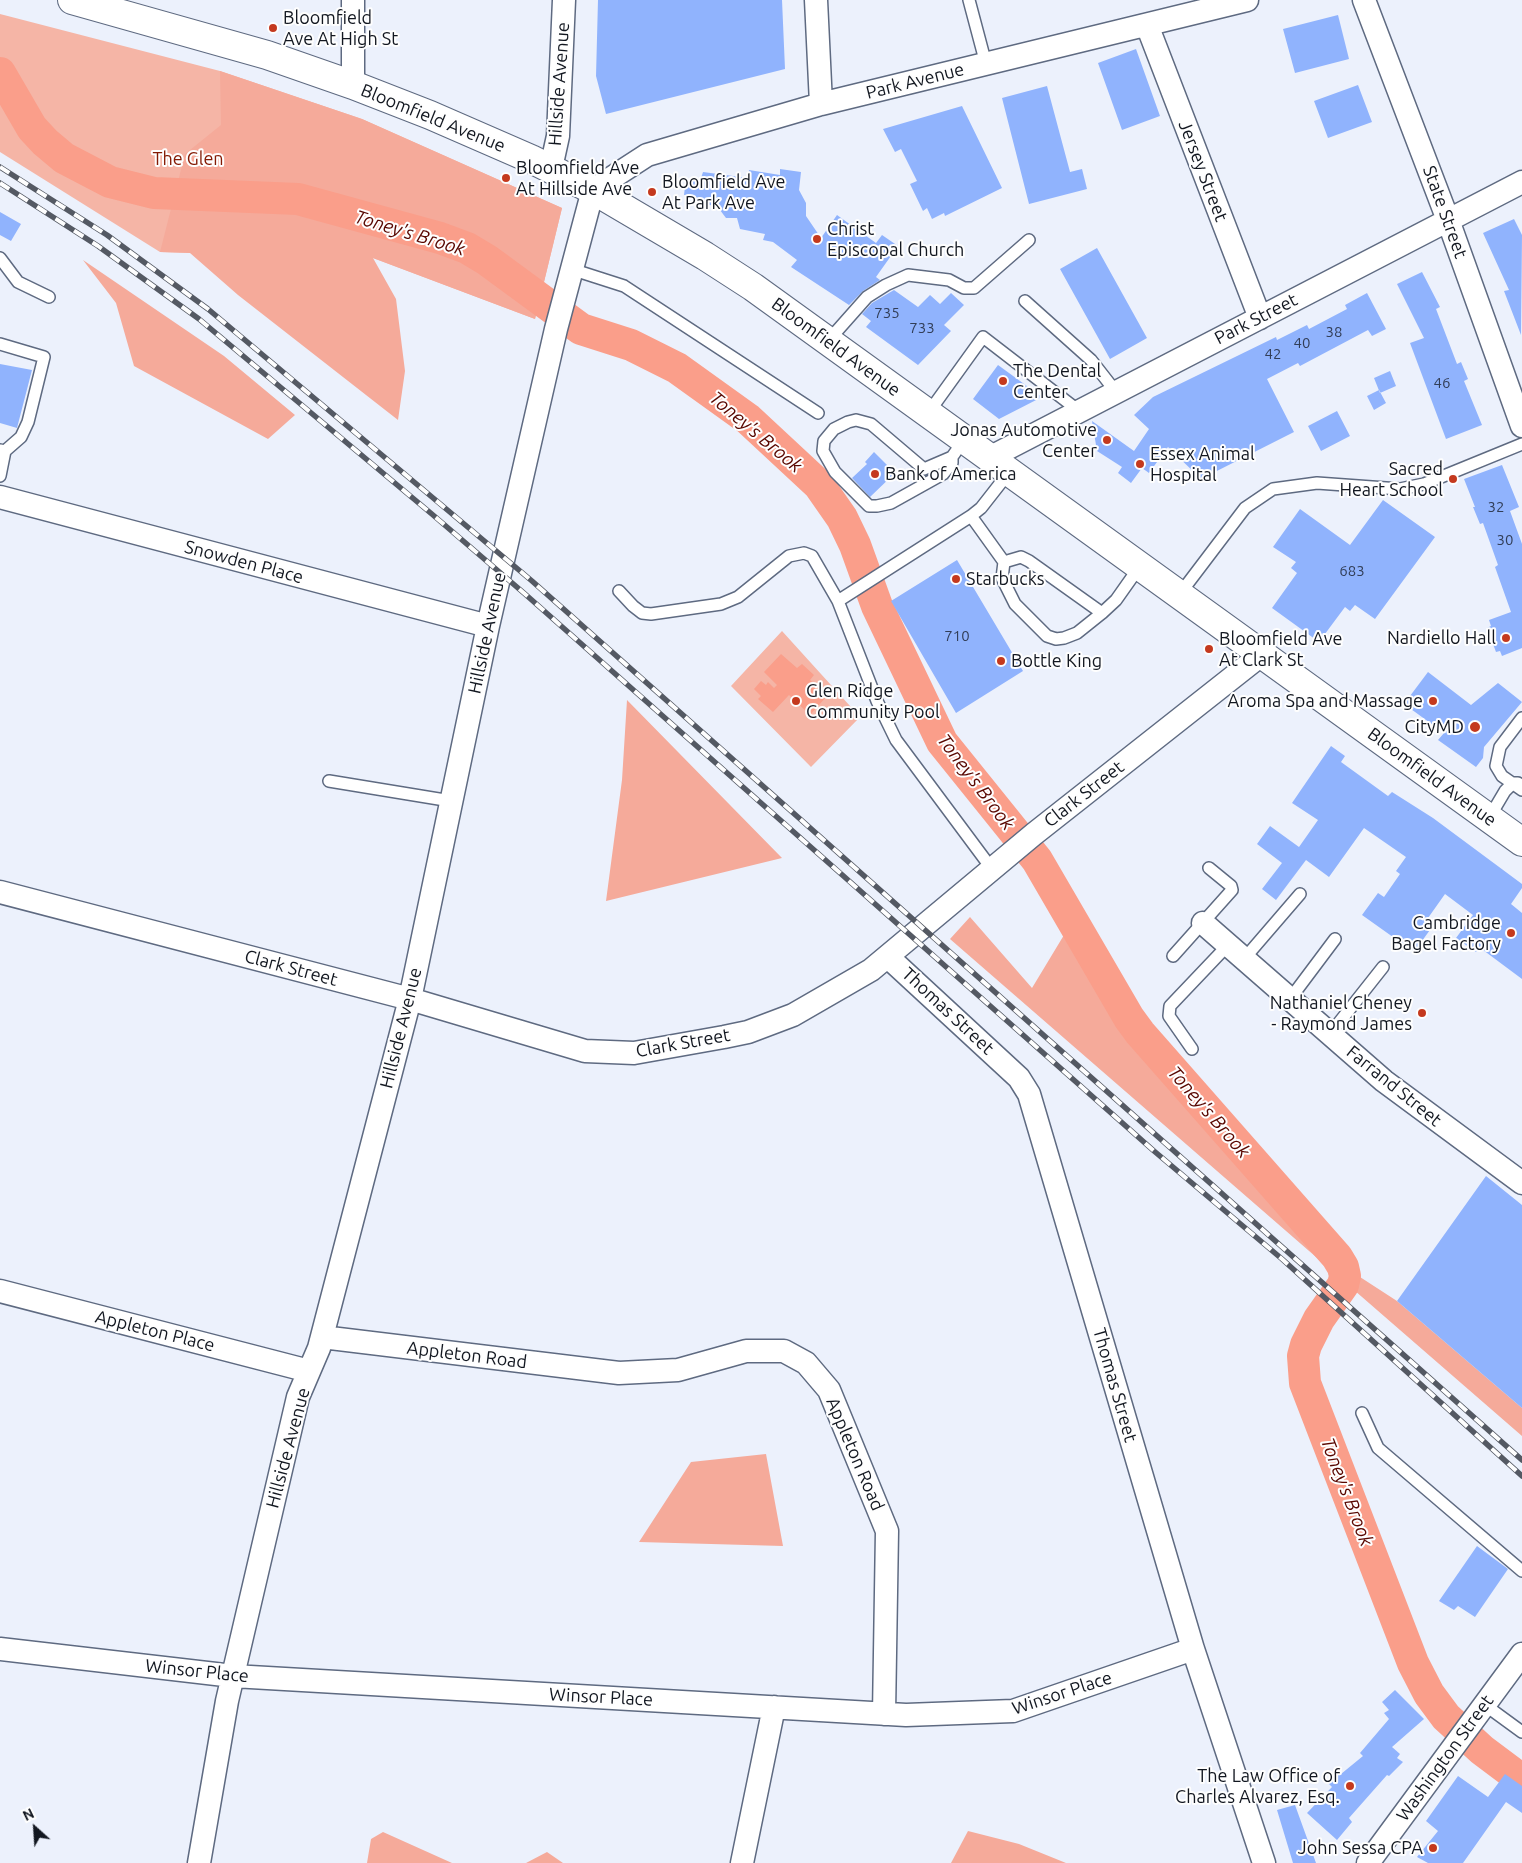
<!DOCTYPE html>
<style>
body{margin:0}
#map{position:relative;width:1522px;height:1863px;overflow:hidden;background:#ecf1fc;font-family:Ubuntu,sans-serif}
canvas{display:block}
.north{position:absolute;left:10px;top:1803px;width:50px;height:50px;-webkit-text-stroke:4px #fefefe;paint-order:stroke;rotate:334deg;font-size:14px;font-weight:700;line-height:20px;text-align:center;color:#121720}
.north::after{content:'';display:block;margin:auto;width:18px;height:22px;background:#121720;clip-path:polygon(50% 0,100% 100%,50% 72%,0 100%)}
</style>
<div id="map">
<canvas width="1522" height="1863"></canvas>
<div class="north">N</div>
</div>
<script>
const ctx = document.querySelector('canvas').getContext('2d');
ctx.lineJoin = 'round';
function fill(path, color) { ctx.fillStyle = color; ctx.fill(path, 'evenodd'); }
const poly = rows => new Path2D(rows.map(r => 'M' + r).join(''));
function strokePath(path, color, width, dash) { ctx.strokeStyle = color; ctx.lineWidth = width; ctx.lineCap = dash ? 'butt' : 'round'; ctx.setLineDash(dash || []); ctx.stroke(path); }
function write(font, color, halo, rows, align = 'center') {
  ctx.font = font + ' Ubuntu,sans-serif'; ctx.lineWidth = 4; ctx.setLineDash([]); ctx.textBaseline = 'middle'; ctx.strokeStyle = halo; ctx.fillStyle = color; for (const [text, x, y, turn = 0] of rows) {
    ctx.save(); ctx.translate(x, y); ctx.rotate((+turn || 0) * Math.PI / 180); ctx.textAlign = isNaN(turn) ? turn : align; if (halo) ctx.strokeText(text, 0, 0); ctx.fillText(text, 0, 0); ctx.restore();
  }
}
fill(poly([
 [0,14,220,71,362,119,562,208,535,319,373,258,160,252,0,152],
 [782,631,860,717,811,767,731,686]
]), '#f5b5a6');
fill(poly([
 [220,71,362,119,562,208,535,319,373,258,396,299,405,371,398,420,238,295,190,253,160,252,185,154,221,125],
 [83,260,224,356,295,415,268,439,134,366,116,303],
 [627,700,782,858,606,901,622,780],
 [970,917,1032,988,1064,935,1083,926,1137,1021,1360,1277,1397,1301,1522,1408,1522,1436,950,939],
 [766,1454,783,1546,639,1542,691,1462],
 [968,1831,1019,1844,1066,1863,951,1863],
 [383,1832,452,1863,367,1863,371,1839],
 [547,1852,563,1863,526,1863]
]), '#f5aa9a');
fill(poly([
 [781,654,797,668,802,664,814,675,810,680,827,696,810,715,789,695,773,712,758,699,761,696,754,689,761,681,766,685,768,682,774,688,777,685,764,672]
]), '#fa9e8a');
strokePath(poly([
 [0,73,32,128,45,142,64,158,110,182,154,193,298,199,440,238,467,248,487,260,581,329,631,345,677,368,748,419,819,485,842,518,855,545,877,606,942,742,1037,860,1129,1018,1140,1033,1337,1257,1343,1267,1345,1276,1343,1285,1319,1319,1306,1345,1303,1356,1305,1383,1413,1663,1429,1694,1446,1717,1482,1750,1522,1780]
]), '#fa9e8a', 32);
fill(poly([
 [598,0,782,0,785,69,606,114,596,76],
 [1338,15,1349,59,1295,73,1283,29],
 [1136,49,1160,116,1122,130,1098,63],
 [1358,85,1372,122,1328,138,1314,101],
 [1047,86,1070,172,1082,169,1087,189,1029,204,1002,98],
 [962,106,1002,188,945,216,944,213,932,219,927,208,923,211,910,184,917,181,901,149,895,152,883,129],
 [780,169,801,172,799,190,806,203,806,216,821,238,837,215,876,243,882,235,898,246,876,277,880,280,863,291,849,305,791,267,797,260,773,242,763,240,765,234,740,229,737,218,726,218,717,206,695,203,696,196,684,195,686,179,698,181,699,178,701,178,703,172,748,178,749,170,780,175],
 [0,212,21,224,11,241,0,235],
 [1514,219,1522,235,1521,335,1504,291,1509,290,1483,233],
 [1097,248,1147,338,1110,359,1060,269],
 [1422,272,1440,307,1436,309,1457,364,1461,362,1468,379,1464,381,1482,425,1446,439,1410,343,1424,338,1397,284],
 [894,290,918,307,930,295,940,304,951,293,964,305,944,325,951,331,918,365,866,327,871,321,862,314,872,303],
 [1367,293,1386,329,1372,336,1368,330,1300,366,1298,363,1267,379,1294,432,1201,479,1168,447,1149,473,1142,468,1131,483,1118,473,1122,467,1097,451,1092,421,1134,451,1149,429,1134,415,1153,397,1276,337,1277,340,1307,325,1309,329,1347,309,1345,305],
 [0,364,32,370,17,428,0,423],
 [998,365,1042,397,999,419,973,399],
 [1390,371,1396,386,1380,393,1374,378],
 [1379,390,1386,403,1374,410,1367,396],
 [1337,411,1350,436,1321,451,1308,426],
 [874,452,895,473,870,497,852,478,867,464,865,462],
 [1502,465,1519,507,1510,511,1522,544,1522,648,1502,656,1500,651,1496,652,1487,628,1491,626,1489,620,1511,612,1495,567,1498,565,1483,523,1480,524,1473,507,1475,507,1464,479],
 [1383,500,1435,537,1375,619,1355,605,1350,611,1345,607,1319,642,1272,608,1297,573,1291,568,1296,562,1273,547,1300,509,1350,545],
 [957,560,1023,671,956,713,891,601],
 [1428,672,1471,705,1498,683,1522,702,1484,747,1483,758,1476,767,1438,740,1444,733,1404,704],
 [1331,746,1345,756,1341,762,1388,796,1392,792,1433,818,1522,884,1522,888,1511,904,1522,913,1522,979,1479,947,1476,952,1456,938,1473,915,1445,894,1428,918,1435,923,1414,952,1362,915,1378,893,1384,897,1400,874,1396,871,1406,857,1364,828,1329,877,1306,860,1276,900,1262,889,1282,863,1257,844,1270,826,1299,847,1318,820,1292,803],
 [1486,1176,1522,1205,1522,1408,1397,1301],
 [1477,1546,1508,1569,1475,1617,1458,1606,1454,1610,1439,1601],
 [1395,1690,1424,1719,1392,1747,1400,1754,1397,1758,1403,1762,1389,1776,1387,1775,1349,1818,1352,1822,1337,1840,1307,1813,1332,1787,1328,1783,1338,1772,1341,1774,1363,1756,1360,1753,1389,1719,1384,1713,1389,1710,1382,1702],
 [1505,1774,1522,1786,1522,1813,1506,1802,1463,1863,1428,1863,1417,1857,1438,1831,1426,1821,1458,1776,1488,1797],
 [1295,1805,1316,1863,1293,1863,1277,1810]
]), '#90b3fd');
const lane = poly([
 [969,0,986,64],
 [0,258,18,282,49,297],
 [571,269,624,286,818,413],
 [1025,301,1091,360,1116,392],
 [828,341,867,297,886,285,908,275,949,280,964,288,974,288,1029,240],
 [0,344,44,357,28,422,21,437,5,451],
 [929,412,983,337,1079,411],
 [0,450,5,451,0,476],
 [952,457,924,469,871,424,856,420,848,422,834,429,824,441,823,451,835,472,869,506,877,506,891,503,943,474,952,463,952,457,964,440],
 [971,516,1004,562,1021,557,1029,561,1102,613],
 [1004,562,1002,578,1015,604,1047,636,1056,639,1064,638,1077,633,1102,613,1116,600,1140,566],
 [619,591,633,606,642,613,651,614,721,604,738,597,789,556,804,553,812,556,838,601,877,701,896,740,992,869],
 [1179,595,1245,508,1273,489,1317,483,1400,489,1424,484,1522,444],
 [838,601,971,516,981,508,1010,471],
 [1522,718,1500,747,1496,766,1502,776,1522,790],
 [329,781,451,801],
 [1489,818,1505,791,1513,783,1518,783],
 [1173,956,1232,890,1231,886,1209,868],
 [1244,959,1300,894],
 [1290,999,1335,939],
 [1330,1034,1383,967],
 [1192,1049,1169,1016,1170,1006,1228,945],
 [1362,1413,1378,1448,1522,1571],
 [1485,1705,1522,1732]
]);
const street = poly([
 [816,0,821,104],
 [1364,0,1448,220,1522,426],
 [1147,25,1260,318],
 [353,85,353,0],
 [551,168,558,136,564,0],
 [991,457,1522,182],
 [0,497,488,626],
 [0,892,410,999,585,1051,634,1053,724,1037,748,1032,793,1015,871,970,1034,834,1261,655],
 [1203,923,1384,1081,1522,1183],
 [888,957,1019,1078,1029,1094,1193,1649,1264,1863],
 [0,1291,309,1371],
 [322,1337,619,1373,678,1370,746,1351,784,1351,806,1363,829,1390,887,1531,884,1714],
 [0,1649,233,1676,906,1715,1013,1711,1193,1649],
 [199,1863,227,1701,298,1397,319,1348,410,999,488,626,556,329,593,190,647,155,821,104,1247,0],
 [742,1863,774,1707],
 [1368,1863,1522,1654]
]);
const primary = poly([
 [72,0,267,55,353,85,430,115,531,159,593,190,705,256,753,287,1522,842]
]);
strokePath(lane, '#5e6a81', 14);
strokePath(street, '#5e6a81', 25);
strokePath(primary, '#5e6a81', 30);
strokePath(lane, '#fff', 11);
strokePath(street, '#fff', 22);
strokePath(primary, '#fff', 28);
const rail = poly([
 [0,167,107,235,208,309,532,581,1522,1460],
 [0,183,98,246,199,319,433,515,525,594,1154,1151,1282,1259,1522,1476]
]);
strokePath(rail, '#545963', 5.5);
strokePath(rail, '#fefefe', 4, [11]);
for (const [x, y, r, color] of [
 [273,28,5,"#c4391e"],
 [506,178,5,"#c4391e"],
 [652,192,5,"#c4391e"],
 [817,239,5,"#c4391e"],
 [1003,381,5,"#c4391e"],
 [1107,440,5,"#c4391e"],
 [1140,464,5,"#c4391e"],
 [875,474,5,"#c4391e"],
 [1453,479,5,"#c4391e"],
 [956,579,5,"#c4391e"],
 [1506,638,5,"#c4391e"],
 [1209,649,5,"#c4391e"],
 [1001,661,5,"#c4391e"],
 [796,701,5,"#c4391e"],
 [1433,701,5,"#c4391e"],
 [1475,727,6,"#c4391e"],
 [1511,933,5,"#c4391e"],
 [1422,1013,5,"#c4391e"],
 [1350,1786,5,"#c4391e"],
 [1433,1848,5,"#c4391e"]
]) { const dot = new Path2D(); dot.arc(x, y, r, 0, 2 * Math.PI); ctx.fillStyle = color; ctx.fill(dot); strokePath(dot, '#fefefe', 2); }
write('15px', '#323e57', null, [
 ["735",887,313],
 ["733",922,328],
 ["38",1334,332],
 ["40",1302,343],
 ["42",1273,354],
 ["46",1442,383],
 ["32",1496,507],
 ["30",1505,540],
 ["683",1352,571],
 ["710",957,636]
]);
write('18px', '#121720', '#fefefe', [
 ["Bloomfield",283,18],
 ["Ave At High St",283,39],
 ["Bloomfield Ave",516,168],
 ["At Hillside Ave",516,189],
 ["Bloomfield Ave",662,182],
 ["At Park Ave",662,203],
 ["Christ",827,229],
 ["Episcopal Church",827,250],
 ["The Dental",1013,371],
 ["Center",1013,392],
 ["Jonas Automotive",1097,430,"right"],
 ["Center",1097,451,"right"],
 ["Essex Animal",1150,454],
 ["Hospital",1150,475],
 ["Sacred",1443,469,"right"],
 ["Heart School",1443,490,"right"],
 ["Bank of America",885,474],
 ["Starbucks",966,579],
 ["Nardiello Hall",1496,638,"right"],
 ["Bloomfield Ave",1219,639],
 ["At Clark St",1219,660],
 ["Bottle King",1011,661],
 ["Glen Ridge",806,691],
 ["Community Pool",806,712],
 ["Aroma Spa and Massage",1423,701,"right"],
 ["CityMD",1464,727,"right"],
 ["Cambridge",1501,923,"right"],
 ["Bagel Factory",1501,944,"right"],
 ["Nathaniel Cheney",1412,1003,"right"],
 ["- Raymond James",1412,1024,"right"],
 ["The Law Office of",1340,1776,"right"],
 ["Charles Alvarez, Esq.",1340,1797,"right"],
 ["John Sessa CPA",1423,1848,"right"]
], 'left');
write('18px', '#121720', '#fefefe', [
 ["Park Avenue",915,81,-14],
 ["Hillside Avenue",559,84,-86],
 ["Bloomfield Avenue",433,118,22],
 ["Jersey Street",1203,171,69],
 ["State Street",1445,212,70],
 ["Park Street",1256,319,-27],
 ["Bloomfield Avenue",836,347,36],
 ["Snowden Place",244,562,15],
 ["Hillside Avenue",487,633,-78],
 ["Bloomfield Avenue",1432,777,36],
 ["Clark Street",1084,794,-38],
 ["Clark Street",291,968,15],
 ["Thomas Street",948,1011,43],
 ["Hillside Avenue",401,1028,-76],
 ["Clark Street",683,1043,-10],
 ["Farrand Street",1394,1086,39],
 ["Appleton Place",155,1331,14],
 ["Appleton Road",467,1355,7],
 ["Thomas Street",1115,1385,74],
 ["Hillside Avenue",288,1448,-75],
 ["Appleton Road",855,1454,67],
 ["Winsor Place",197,1671,6],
 ["Winsor Place",1062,1693,-18],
 ["Winsor Place",601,1697,3],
 ["Washington Street",1445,1758,-54]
]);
write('18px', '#841a04', '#fefefe', [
 ["The Glen",188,159]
]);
write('italic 19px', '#590700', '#fefefe', [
 ["Toney's Brook",410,233,17],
 ["Toney's Brook",756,432,40],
 ["Toney's Brook",976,782,53],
 ["Toney's Brook",1209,1112,49],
 ["Toney's Brook",1347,1492,69]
]);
</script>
